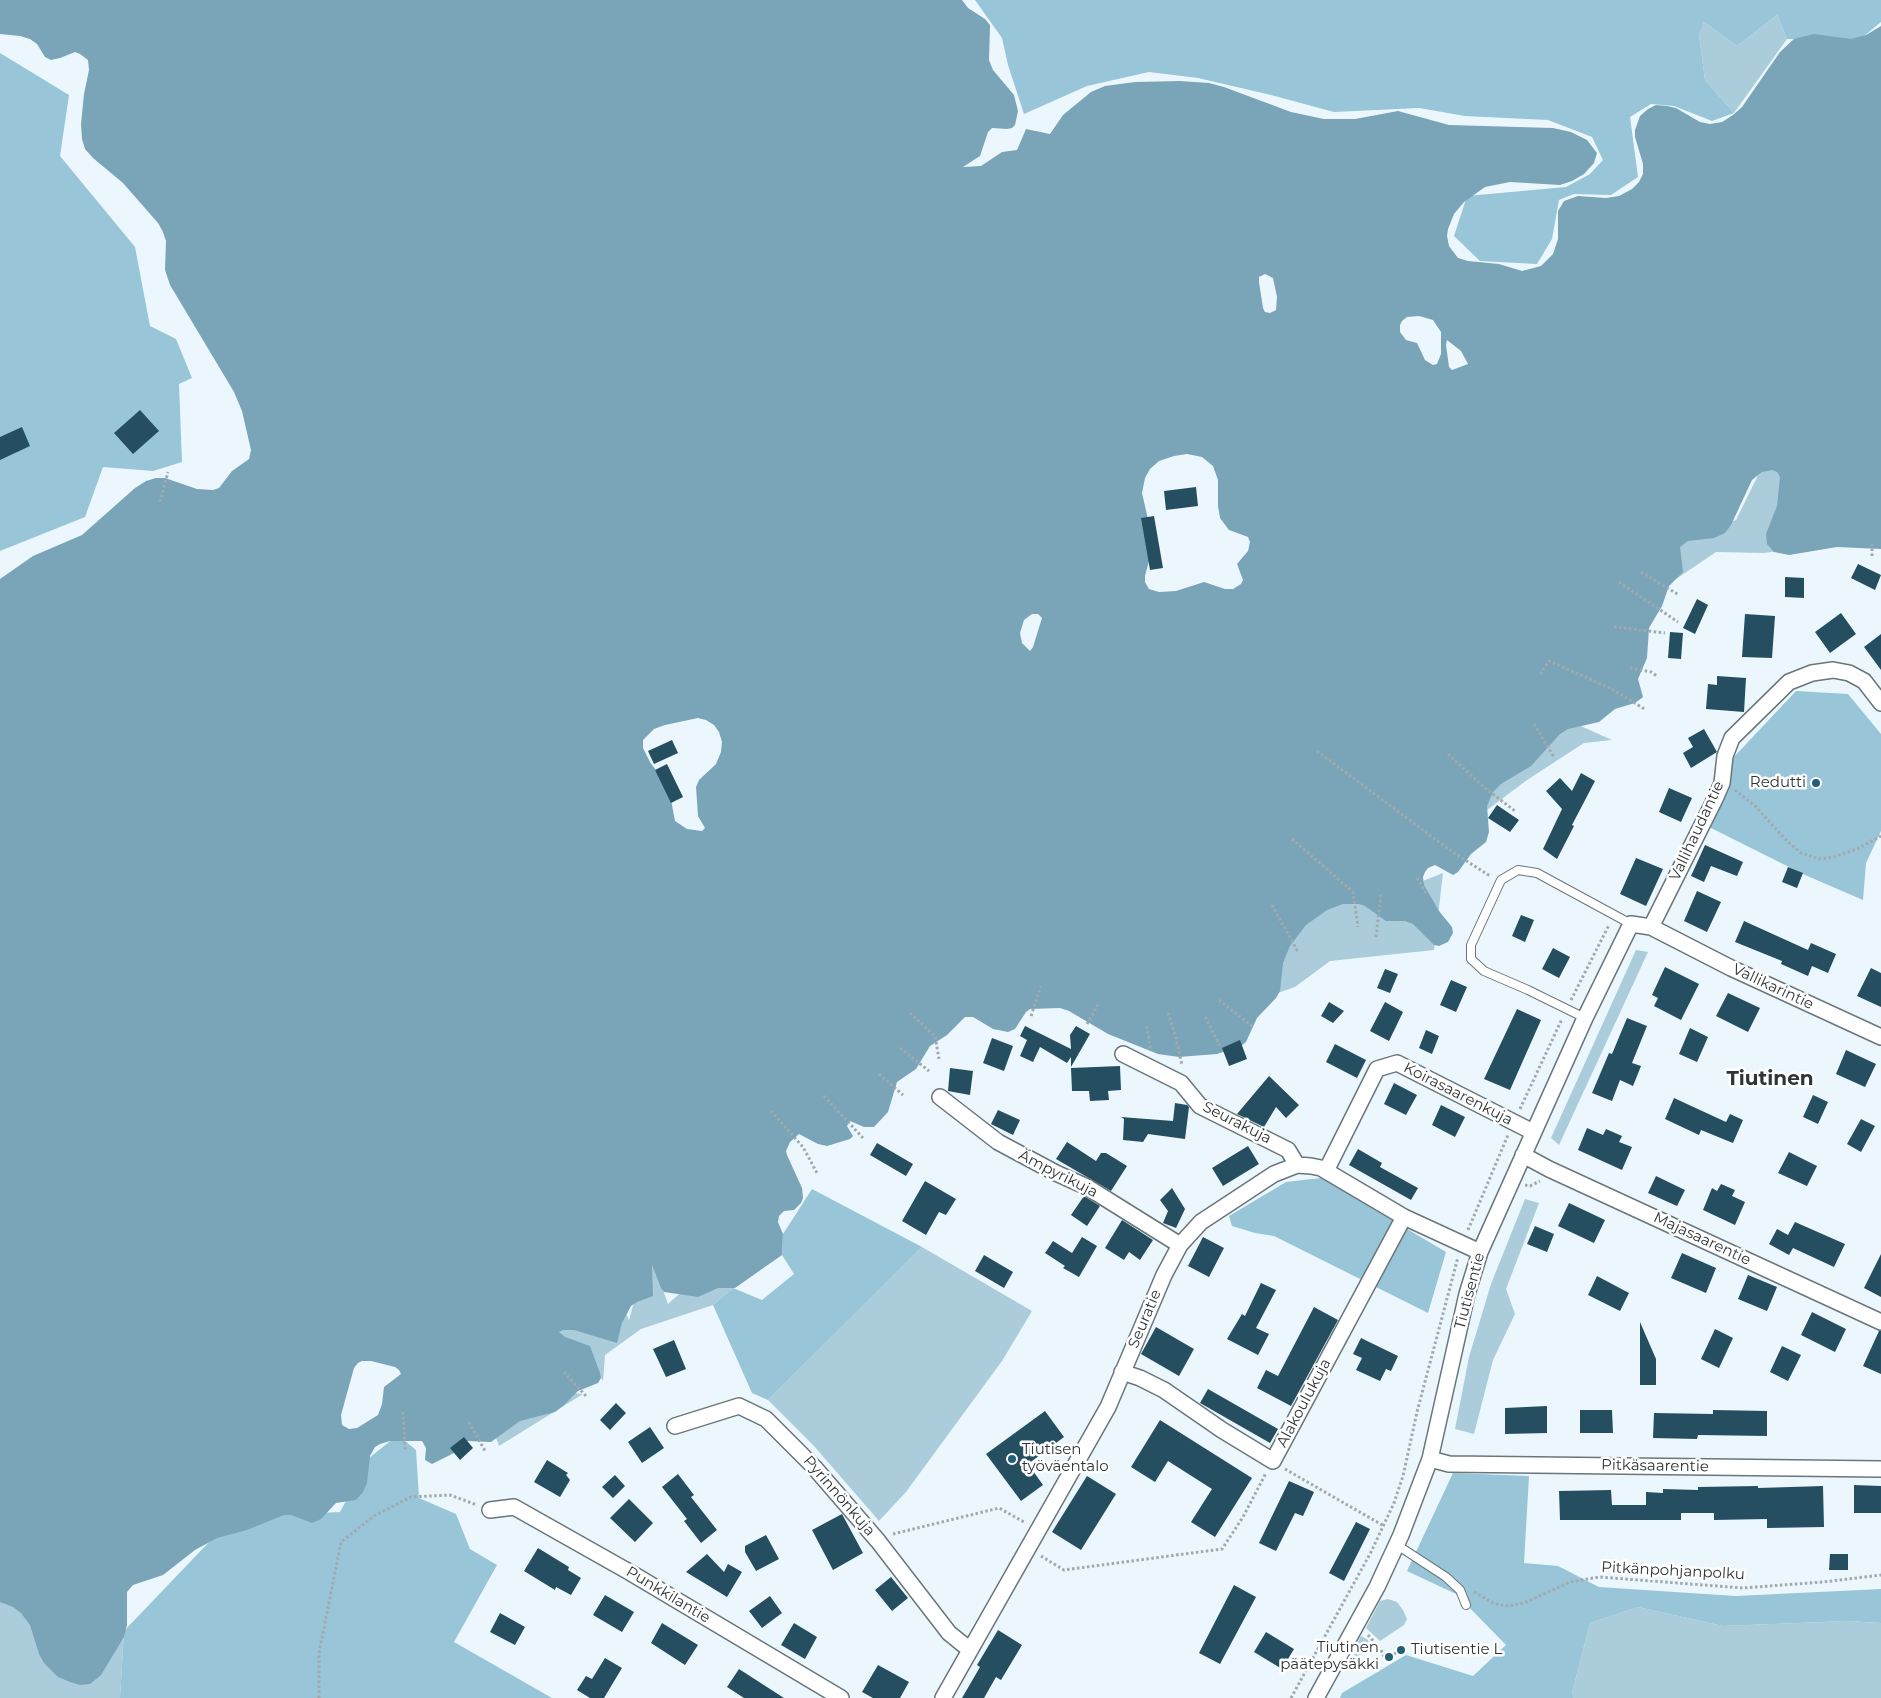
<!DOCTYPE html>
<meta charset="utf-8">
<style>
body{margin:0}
canvas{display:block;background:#ebf7fd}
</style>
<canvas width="1881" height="1698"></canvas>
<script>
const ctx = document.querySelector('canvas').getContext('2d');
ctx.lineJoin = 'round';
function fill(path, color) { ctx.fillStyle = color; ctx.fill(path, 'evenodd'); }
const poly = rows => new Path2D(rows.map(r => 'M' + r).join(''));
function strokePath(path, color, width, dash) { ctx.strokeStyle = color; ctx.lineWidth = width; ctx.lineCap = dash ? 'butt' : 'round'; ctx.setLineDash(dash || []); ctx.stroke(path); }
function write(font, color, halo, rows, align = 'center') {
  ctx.font = font + ' Montserrat,sans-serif'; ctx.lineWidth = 5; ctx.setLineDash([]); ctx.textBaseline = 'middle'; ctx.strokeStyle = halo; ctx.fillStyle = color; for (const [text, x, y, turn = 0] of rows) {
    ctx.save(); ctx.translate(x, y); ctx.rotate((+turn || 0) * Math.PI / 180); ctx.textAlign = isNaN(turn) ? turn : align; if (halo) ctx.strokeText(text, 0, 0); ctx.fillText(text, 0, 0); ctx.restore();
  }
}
fill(poly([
 [1777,15,1787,39,1734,113,1705,80,1699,35,1704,22,1737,46],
 [1781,444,1798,549,1763,553,1716,552,1676,579,1652,552,1736,520,1767,457],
 [1563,718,1612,740,1584,743,1527,780,1471,822,1514,753],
 [1443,873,1434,950,1330,961,1295,987,1269,996,1277,930,1357,883,1388,895],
 [1636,950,1648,952,1559,1145,1551,1138],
 [1525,1199,1539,1203,1506,1289,1515,1314,1493,1360,1474,1434,1455,1429,1469,1357,1491,1284],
 [922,1247,1032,1311,1002,1361,906,1492,879,1521,814,1446,768,1400],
 [652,1258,668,1304,717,1260,733,1288,713,1305,641,1329,605,1355,603,1381,580,1343,522,1323,609,1277,629,1320,637,1291],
 [551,1391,583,1394,499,1446,491,1424],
 [0,1595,124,1631,120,1698,0,1698],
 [1388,1599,1397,1602,1403,1610,1407,1619,1404,1625,1380,1641,1366,1628,1380,1601],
 [1638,1607,1723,1626,1847,1621,1881,1623,1881,1698,1574,1698,1572,1693,1590,1623],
 [1361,1636,1368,1640,1371,1648,1356,1657,1353,1652]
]), '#abccdb');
fill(poly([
 [975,0,1881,0,1881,22,1858,41,1787,39,1777,15,1737,46,1704,22,1699,35,1705,80,1734,113,1712,121,1674,106,1651,104,1630,117,1638,177,1611,195,1574,194,1559,200,1552,239,1537,264,1480,261,1454,236,1467,196,1566,187,1590,174,1603,160,1592,137,1548,120,1465,116,1419,108,1334,112,1271,95,1198,78,1149,72,1087,86,1024,114,1008,65,1002,38],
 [0,53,69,95,60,156,135,247,150,326,176,339,192,378,179,384,182,462,153,471,103,467,85,517,0,551],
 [1796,691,1848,694,1881,734,1881,831,1866,863,1863,900,1805,875,1709,827,1730,786,1732,759],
 [1321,1178,1446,1252,1428,1313,1274,1236,1255,1233,1232,1226,1229,1216,1286,1182],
 [812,1189,922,1247,768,1400,752,1393,713,1305,733,1288,762,1300,794,1274,782,1255,783,1234],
 [398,1435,416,1450,419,1498,456,1514,470,1549,497,1565,454,1642,552,1698,120,1698,124,1631,212,1539,247,1517,340,1512,369,1458],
 [1453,1473,1529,1476,1524,1563,1558,1566,1599,1587,1736,1596,1881,1589,1881,1623,1847,1621,1723,1626,1638,1607,1590,1623,1572,1693,1574,1698,1340,1698,1342,1693,1406,1655,1473,1676,1506,1645,1456,1594,1407,1571]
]), '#99c5d9');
fill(poly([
 [0,0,962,0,968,8,985,19,990,25,989,60,993,70,1014,95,1018,111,1015,125,1012,128,1007,129,992,128,988,132,980,156,963,167,981,166,1002,152,1017,150,1026,129,1050,134,1063,115,1091,92,1105,86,1135,82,1180,81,1209,83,1224,87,1291,112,1324,119,1355,119,1398,111,1449,125,1553,128,1571,132,1587,140,1597,153,1594,163,1584,174,1572,181,1560,185,1510,182,1485,187,1464,202,1454,214,1448,229,1447,236,1449,246,1458,258,1468,261,1499,264,1522,271,1541,266,1553,254,1558,239,1558,211,1564,201,1578,196,1606,198,1619,196,1632,189,1639,182,1643,174,1643,164,1635,137,1635,130,1640,116,1648,109,1656,105,1667,106,1676,108,1700,122,1710,124,1722,122,1733,115,1742,107,1780,52,1794,39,1814,34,1851,39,1866,35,1881,26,1881,549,1837,547,1789,555,1774,552,1767,544,1766,534,1777,506,1780,477,1777,472,1772,470,1762,472,1752,480,1731,525,1725,533,1714,538,1688,541,1680,547,1683,572,1669,586,1662,606,1649,628,1647,658,1638,679,1643,697,1635,703,1615,709,1599,722,1568,729,1560,734,1531,766,1501,784,1493,792,1487,806,1489,832,1486,842,1471,854,1458,872,1453,875,1435,865,1428,868,1425,872,1423,877,1424,885,1439,911,1452,927,1453,933,1448,942,1439,946,1434,945,1413,924,1405,921,1386,921,1365,906,1359,904,1343,904,1327,910,1306,925,1290,946,1283,963,1280,991,1276,998,1257,1018,1246,1042,1241,1046,1217,1054,1179,1057,1158,1054,1108,1034,1069,1011,1060,1008,1030,1009,1026,1012,1015,1029,1008,1032,993,1029,973,1017,965,1017,947,1035,930,1046,916,1069,897,1082,888,1112,874,1127,864,1127,850,1121,847,1126,853,1136,850,1139,827,1146,818,1144,799,1134,790,1142,786,1151,787,1155,802,1188,803,1198,801,1203,794,1210,784,1211,779,1216,778,1222,783,1234,782,1255,772,1262,735,1288,718,1288,698,1297,664,1292,661,1288,652,1265,653,1296,637,1302,631,1306,622,1323,617,1343,574,1330,563,1330,559,1332,565,1337,590,1346,600,1373,601,1378,598,1383,578,1391,563,1406,555,1412,520,1421,491,1442,467,1441,456,1452,432,1464,425,1460,426,1448,422,1441,390,1441,380,1444,375,1447,370,1456,367,1483,363,1492,356,1500,336,1503,321,1519,312,1523,291,1515,284,1515,247,1530,217,1538,195,1550,163,1575,133,1585,127,1592,127,1625,124,1637,101,1675,90,1684,80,1685,70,1682,58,1677,44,1663,39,1654,30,1625,21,1613,13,1607,0,1602,0,579,33,556,82,535,135,488,146,481,156,478,165,478,197,489,213,490,219,488,232,471,249,459,251,450,242,411,234,392,170,285,165,270,166,241,163,232,158,223,123,183,93,158,85,149,82,139,81,124,84,94,89,70,88,60,80,54,75,52,60,58,51,60,45,57,37,44,30,39,20,36,0,34],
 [1265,274,1273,278,1277,297,1276,310,1270,313,1265,312,1263,308,1259,282,1259,277],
 [1419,316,1433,320,1441,332,1441,354,1437,364,1433,365,1425,360,1417,343,1406,340,1400,332,1400,325,1402,321,1407,317],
 [1447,340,1461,351,1468,364,1452,370,1449,367,1446,345],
 [1187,454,1202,457,1213,466,1218,480,1218,506,1220,518,1229,530,1248,537,1250,542,1248,551,1237,564,1243,580,1241,584,1233,589,1225,589,1204,582,1176,591,1159,592,1149,589,1145,582,1145,576,1149,561,1150,528,1142,493,1145,478,1150,469,1159,461,1174,456],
 [1032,614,1038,614,1042,618,1033,647,1030,651,1022,643,1020,633,1024,620],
 [698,718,706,720,714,725,719,732,722,742,721,752,716,764,699,780,696,787,698,816,705,828,702,831,687,829,675,821,671,800,665,783,650,762,643,748,643,740,654,729,665,725],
 [362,1361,371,1361,395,1367,399,1370,401,1374,384,1387,382,1404,378,1415,357,1428,349,1429,342,1425,341,1415,354,1368,358,1363]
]), '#7aa5b9');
fill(poly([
 [140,410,159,431,133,454,114,433],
 [22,427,30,446,0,460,0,437],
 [1196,487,1198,506,1166,510,1164,491],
 [1154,516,1163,568,1150,570,1141,518],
 [1858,564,1881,575,1875,590,1851,578],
 [1785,577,1804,578,1804,598,1785,597],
 [1697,599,1708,605,1695,634,1683,628],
 [1841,613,1856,634,1830,653,1815,632],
 [1745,614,1775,616,1772,658,1742,657],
 [1670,632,1683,633,1681,659,1668,658],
 [1881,634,1881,670,1864,647],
 [1717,676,1746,678,1744,712,1706,709,1708,684,1717,685],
 [1704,729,1717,752,1691,768,1683,753,1693,747,1688,738],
 [672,740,678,753,654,764,648,751],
 [667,764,683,797,671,803,655,770],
 [1581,773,1595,781,1572,825,1574,826,1557,859,1543,849,1562,809,1546,791,1560,778,1572,791],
 [1669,788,1692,798,1681,822,1659,812],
 [1497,805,1519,820,1510,832,1488,818],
 [1705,845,1743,862,1737,876,1711,866,1704,882,1691,876],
 [1636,858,1663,869,1646,906,1620,894],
 [1788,867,1803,873,1797,888,1782,882],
 [1697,891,1721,902,1707,932,1684,921],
 [1521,915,1534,920,1525,942,1512,936],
 [1744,921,1808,950,1811,943,1836,954,1828,973,1812,966,1808,976,1781,964,1782,961,1735,942],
 [1553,948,1570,957,1559,978,1542,969],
 [1665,967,1699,984,1681,1020,1654,1006,1658,998,1652,995],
 [1871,968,1881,973,1881,1007,1857,996],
 [1385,969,1398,974,1390,993,1377,988],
 [1451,980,1467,987,1456,1012,1440,1005],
 [1728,993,1760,1008,1748,1032,1716,1016],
 [1329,1002,1344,1011,1333,1023,1321,1016],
 [1385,1002,1403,1012,1389,1041,1370,1031],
 [1517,1009,1541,1020,1510,1090,1484,1079],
 [1627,1018,1647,1026,1632,1063,1641,1066,1633,1086,1620,1080,1612,1101,1592,1093,1609,1053,1612,1054],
 [1025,1026,1071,1049,1070,1035,1076,1026,1090,1034,1071,1067,1071,1057,1067,1063,1040,1047,1033,1062,1020,1056,1027,1040,1020,1036],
 [1690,1028,1708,1037,1697,1062,1679,1054],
 [1426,1030,1439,1036,1432,1054,1419,1048],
 [992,1038,1013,1046,1004,1071,983,1063],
 [1240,1040,1247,1059,1229,1066,1222,1048],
 [1335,1044,1366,1060,1357,1078,1326,1062],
 [1846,1050,1876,1064,1865,1087,1836,1074],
 [1120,1066,1121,1090,1108,1091,1109,1100,1090,1101,1089,1091,1072,1091,1071,1068],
 [950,1068,973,1071,970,1095,948,1091],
 [1269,1076,1299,1105,1286,1118,1276,1107,1264,1127,1237,1114],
 [1394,1083,1417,1095,1406,1115,1384,1104],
 [1813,1095,1828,1102,1818,1124,1803,1117],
 [1674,1098,1726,1122,1730,1114,1743,1120,1733,1143,1701,1130,1699,1135,1665,1119],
 [1175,1103,1187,1105,1189,1107,1185,1139,1148,1134,1143,1142,1123,1140,1124,1119,1121,1117,1173,1121],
 [1441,1105,1465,1117,1455,1137,1432,1125],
 [998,1110,1020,1120,1013,1135,991,1124],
 [1861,1119,1875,1126,1861,1152,1847,1144],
 [1587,1128,1603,1135,1606,1129,1622,1136,1619,1142,1632,1147,1622,1170,1578,1150],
 [1067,1142,1096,1161,1101,1153,1106,1153,1127,1166,1111,1191,1056,1159],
 [877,1143,913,1164,906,1176,870,1155],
 [1248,1146,1259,1164,1223,1186,1212,1168],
 [1358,1149,1382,1163,1380,1167,1418,1188,1411,1200,1349,1165],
 [1789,1152,1817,1166,1807,1186,1778,1173],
 [1656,1176,1685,1190,1677,1206,1648,1193],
 [925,1181,956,1199,946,1215,939,1212,926,1235,902,1221],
 [1721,1184,1735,1190,1732,1196,1745,1202,1735,1225,1703,1210,1712,1188,1717,1191],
 [1172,1188,1185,1209,1176,1228,1163,1223,1168,1211,1160,1200],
 [1084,1196,1100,1206,1087,1226,1071,1215],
 [1569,1203,1605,1220,1594,1243,1558,1226],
 [1122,1220,1153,1240,1140,1260,1129,1252,1124,1260,1105,1248],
 [1795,1222,1845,1244,1834,1267,1793,1248,1789,1255,1769,1244,1777,1229,1788,1235],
 [1535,1226,1554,1234,1547,1252,1527,1244],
 [1082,1237,1097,1246,1079,1277,1063,1268,1065,1266,1045,1253,1053,1241,1072,1253],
 [1203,1237,1224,1248,1209,1277,1188,1266],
 [1682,1253,1716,1268,1706,1293,1671,1278],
 [1881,1254,1881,1297,1864,1288],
 [984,1255,1013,1272,1004,1288,975,1271],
 [1748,1275,1777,1287,1767,1311,1738,1299],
 [1597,1276,1629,1293,1620,1311,1588,1295],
 [1261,1283,1276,1290,1256,1328,1269,1334,1258,1355,1227,1339,1242,1314,1245,1316],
 [1314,1307,1338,1320,1291,1406,1257,1388,1266,1370,1278,1376],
 [1812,1312,1846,1329,1835,1352,1801,1335],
 [1640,1322,1656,1359,1656,1385,1640,1385],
 [1156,1327,1194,1349,1179,1376,1141,1354],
 [1715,1329,1733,1338,1719,1368,1701,1359],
 [1879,1331,1881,1331,1881,1374,1863,1366],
 [1361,1338,1398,1356,1391,1371,1386,1369,1380,1381,1356,1370,1362,1358,1353,1354],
 [674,1340,686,1369,666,1377,653,1349],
 [1782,1346,1801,1355,1788,1381,1770,1372],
 [1208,1389,1278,1429,1270,1443,1200,1403],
 [616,1403,626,1413,610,1430,600,1420],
 [1547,1406,1547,1433,1505,1434,1505,1408],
 [1580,1410,1612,1410,1613,1433,1580,1433],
 [1713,1410,1767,1411,1767,1436,1698,1435,1697,1439,1653,1438,1654,1413,1713,1414],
 [1045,1411,1064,1437,1028,1464,1043,1485,1021,1501,986,1454],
 [1160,1420,1252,1478,1215,1537,1191,1522,1212,1489,1168,1461,1155,1482,1131,1467],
 [650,1427,664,1448,642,1463,628,1442],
 [464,1437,473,1448,460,1460,450,1448],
 [547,1460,568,1473,566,1475,570,1480,560,1497,534,1482],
 [678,1474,694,1495,691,1497,717,1530,701,1543,684,1521,687,1519,662,1487],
 [615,1475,625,1486,613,1498,602,1487],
 [1087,1476,1116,1494,1081,1550,1052,1532],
 [1289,1481,1314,1492,1303,1516,1295,1513,1276,1551,1259,1543],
 [1854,1485,1881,1486,1881,1513,1854,1513],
 [1758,1486,1758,1488,1823,1486,1824,1527,1767,1528,1767,1519,1714,1520,1714,1513,1681,1513,1681,1520,1560,1520,1559,1491,1611,1490,1612,1505,1646,1505,1646,1492,1663,1493,1663,1489,1698,1490,1698,1487],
 [629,1499,653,1523,635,1542,610,1518],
 [842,1514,863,1553,833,1570,812,1530],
 [1356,1522,1370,1529,1344,1581,1329,1573],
 [766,1535,779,1559,756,1571,745,1552,745,1546],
 [538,1548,569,1567,568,1570,581,1578,571,1595,556,1587,555,1590,524,1571],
 [707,1554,724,1572,728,1564,742,1572,727,1597,686,1572],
 [1830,1554,1848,1554,1848,1570,1829,1570],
 [891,1577,908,1598,892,1611,875,1590],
 [1234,1585,1256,1597,1220,1664,1199,1653],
 [605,1595,634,1612,622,1632,593,1615],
 [770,1596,782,1613,762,1628,749,1611],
 [500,1613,525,1627,515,1645,490,1632],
 [662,1623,698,1645,685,1665,651,1643],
 [794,1623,817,1637,805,1659,781,1645],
 [998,1630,1022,1645,1001,1680,996,1677,984,1698,962,1698,980,1667,977,1665],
 [1266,1632,1294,1649,1282,1669,1254,1652],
 [605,1658,622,1668,604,1698,590,1698,577,1690,586,1676,592,1679],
 [878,1665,909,1682,900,1698,873,1698,862,1692],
 [739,1669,784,1698,744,1698,727,1687]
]), '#254f60');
const service = poly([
 [1585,1018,1528,990,1484,971,1471,959,1471,945,1501,880,1518,870,1537,873,1631,924],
 [1397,1545,1446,1577,1460,1590,1466,1605]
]);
const minor = poly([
 [1651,927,1715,799,1722,783,1725,756,1732,738,1789,682,1812,673,1833,670,1849,673,1864,681,1881,703],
 [1123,1054,1181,1083,1200,1106,1288,1150,1297,1165],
 [940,1097,998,1142,1056,1173,1087,1187,1180,1245],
 [1523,1155,1549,1169,1881,1322],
 [1326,1171,1377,1069,1397,1063,1533,1132],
 [1122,1372,1140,1378,1164,1390,1222,1430,1273,1461,1404,1217],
 [675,1426,739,1406,766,1419,814,1467,878,1541,949,1633,970,1650],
 [1430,1459,1449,1464,1881,1469],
 [490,1510,514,1507,631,1573,841,1698],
 [943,1698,1108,1407,1164,1275,1180,1245,1201,1222,1274,1174,1297,1165,1311,1166,1321,1168,1404,1217,1480,1252],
 [1316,1698,1377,1587,1401,1535,1430,1459,1467,1294,1480,1252,1585,1018,1631,924,1651,927,1731,968,1881,1037]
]);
strokePath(service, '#69767c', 10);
strokePath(minor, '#69767c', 18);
strokePath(poly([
 [160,502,168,472],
 [1872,556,1872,543],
 [1641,572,1679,595],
 [1619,582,1678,622],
 [1614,627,1665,633],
 [1630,668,1651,672,1657,676],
 [1540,674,1549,661,1612,689,1646,710],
 [1534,724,1554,757],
 [1317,751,1451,851,1490,876],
 [1448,754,1485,788,1515,811],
 [1735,790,1755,806,1787,841,1801,853,1820,859,1834,857,1859,848,1881,836],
 [1292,839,1353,892,1358,927],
 [1417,878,1427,894],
 [1272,905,1298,952],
 [1376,937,1381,893],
 [1219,1000,1253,1027],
 [1571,1000,1609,925],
 [910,1013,935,1036,939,1059],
 [1168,1013,1175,1034,1182,1065],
 [1031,1016,1041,986],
 [1205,1017,1221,1048],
 [1087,1024,1099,1003],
 [1147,1026,1150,1048,1149,1050],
 [900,1048,929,1071],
 [879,1074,903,1095],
 [824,1096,863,1138],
 [1520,1109,1562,1019],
 [771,1111,803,1147,817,1173],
 [1525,1185,1530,1186,1540,1181],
 [1468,1230,1508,1135],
 [564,1372,587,1397],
 [403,1412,405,1450],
 [469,1422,485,1451],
 [1285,1469,1384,1526],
 [893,1534,999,1508,1024,1522],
 [1041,1556,1064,1570,1222,1549,1243,1517,1266,1473],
 [1474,1592,1495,1604,1509,1606,1524,1603,1570,1582,1599,1577,1743,1588,1823,1582,1881,1575],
 [1368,1635,1381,1650,1385,1659,1401,1650],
 [319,1698,319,1653,341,1542,374,1516,411,1497,450,1495,477,1505],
 [1291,1698,1371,1552,1394,1503,1403,1476,1417,1412,1458,1257]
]), '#a0aaae', 3, [2.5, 2.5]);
strokePath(service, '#fff', 8);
strokePath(minor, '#fff', 15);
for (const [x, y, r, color] of [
 [1816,783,5,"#225e76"],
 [1012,1459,5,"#225e76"],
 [1401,1650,5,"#225e76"],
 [1389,1657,5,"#225e76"]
]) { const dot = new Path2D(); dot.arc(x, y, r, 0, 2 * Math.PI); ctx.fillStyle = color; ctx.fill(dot); strokePath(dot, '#fff', 2); }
write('15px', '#2f3537', '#fff', [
 ["Redutti",1806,783],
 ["Tiutisen",1022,1450,"left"],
 ["työväentalo",1022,1467,"left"],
 ["Tiutinen",1379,1648],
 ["päätepysäkki",1379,1665],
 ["Tiutisentie L",1411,1650,"left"]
], 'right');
write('15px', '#2f3537', '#fff', [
 ["Vallihaudantie",1697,831,-65],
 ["Vallikarintie",1773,987,25],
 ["Koirasaarenkuja",1458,1094,27],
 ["Seurakuja",1237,1123,27],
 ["Ämpyrikuja",1058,1174,27],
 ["Majasaarentie",1702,1239,25],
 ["Tiutisentie",1470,1291,-75],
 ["Seuratie",1145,1319,-67],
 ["Alakoulukuja",1304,1403,-62],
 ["Pitkäsaarentie",1655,1466,1],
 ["Pyrinnönkuja",839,1496,49],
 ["Pitkänpohjanpolku",1673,1571,3],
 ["Punkkilantie",668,1595,31]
]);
write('bold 20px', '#2f3537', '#fff', [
 ["Tiutinen",1770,1079]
]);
</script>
